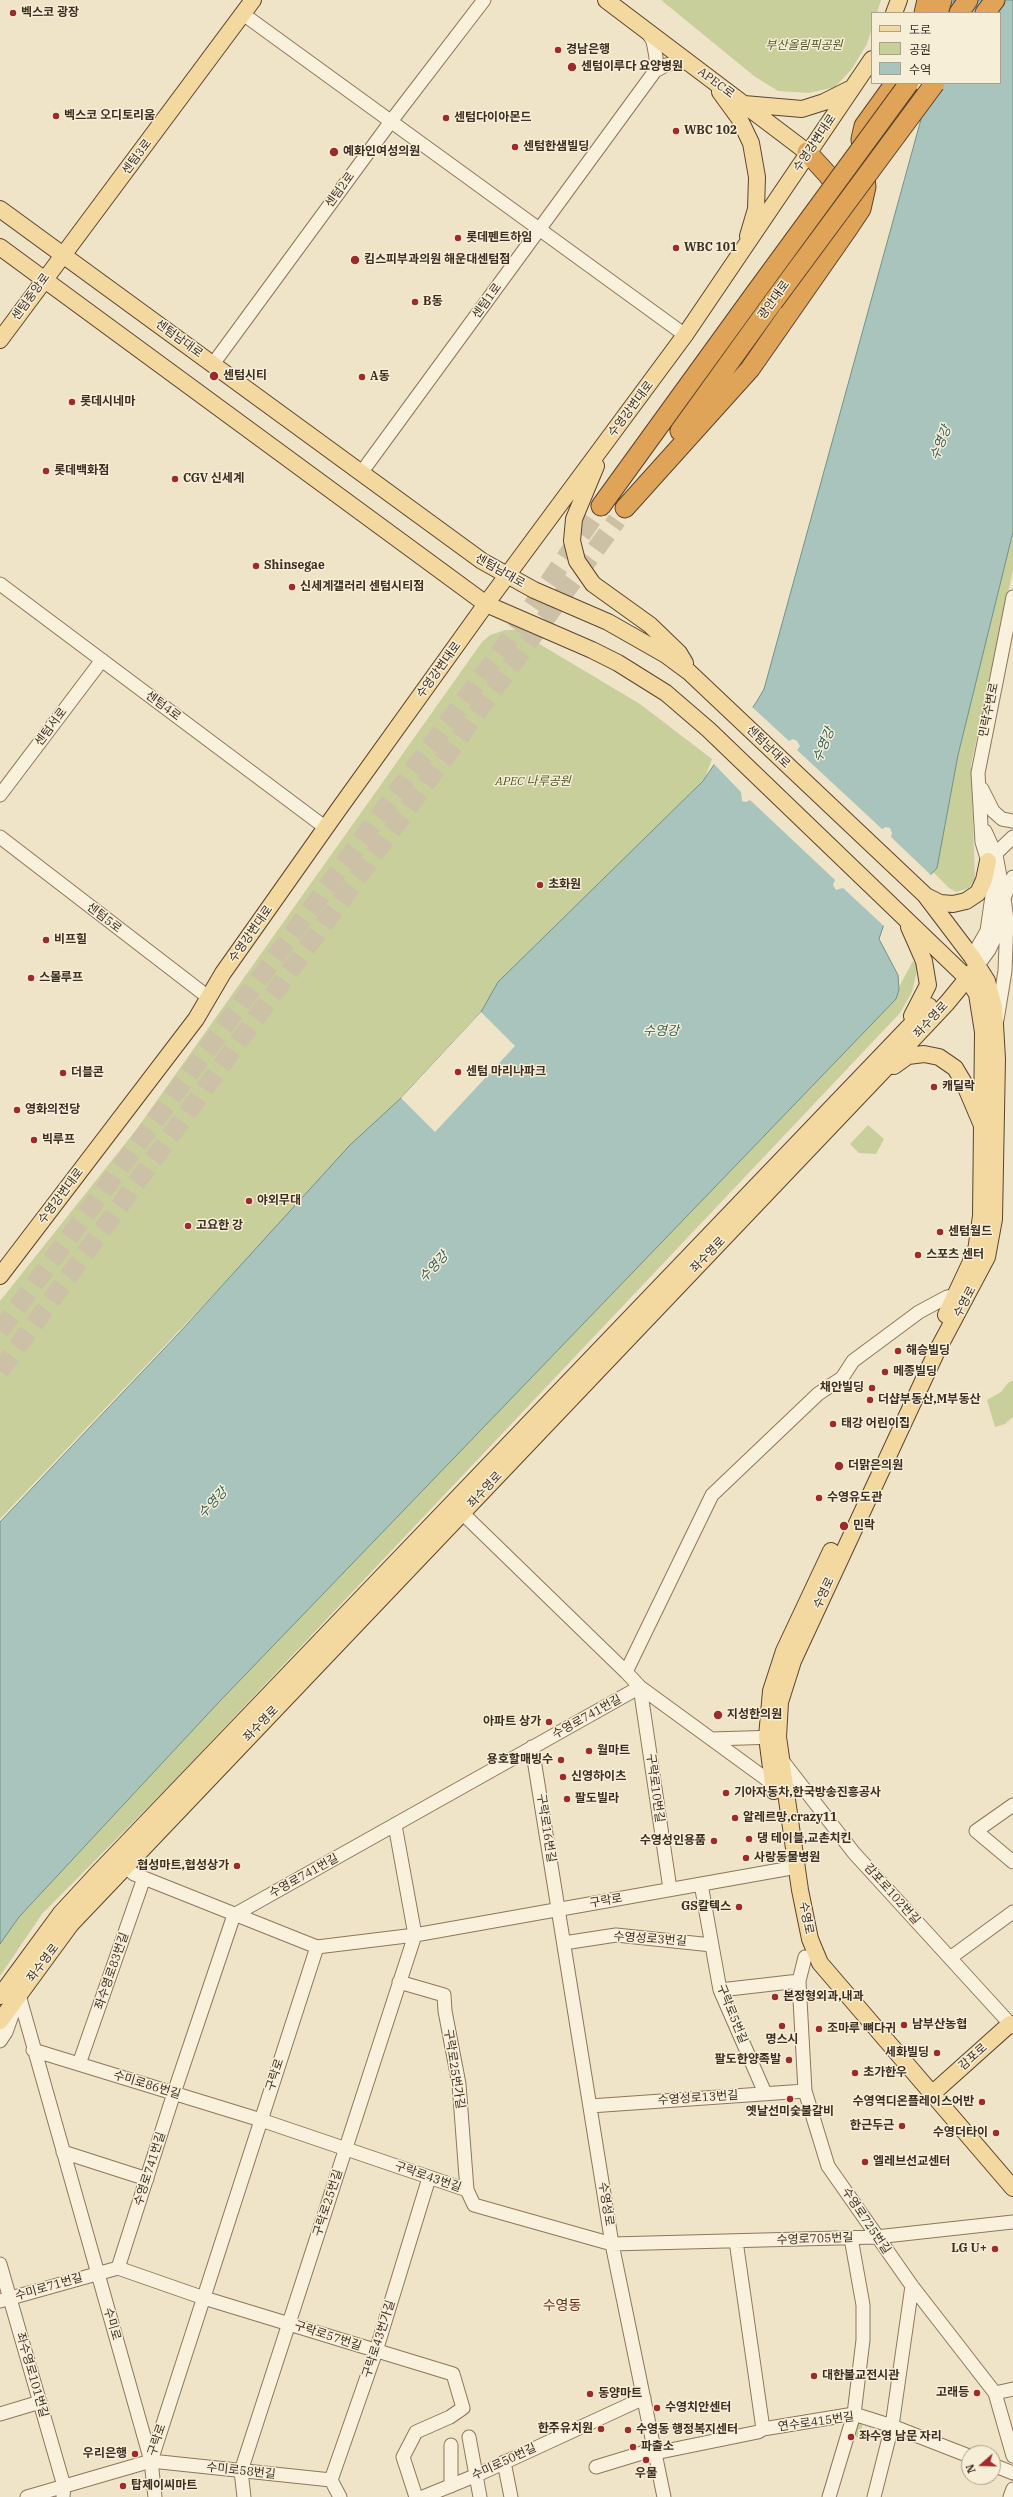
<!DOCTYPE html>
<meta charset="utf-8">
<style>
body{margin:0}
#map{position:relative;width:1013px;height:2497px;overflow:hidden;background:#f0e4c8;font-family:"IBM Plex Serif","Noto Sans KR",serif}
canvas{display:block}
.legend{position:absolute;left:871px;top:12px;width:130px;height:72px;box-sizing:border-box;background:#f7eed8;border:1px solid #ada18e;margin:0;padding:5px 7px;list-style:none;font-size:12px;color:#3d2e20}
.legend li{display:flex;align-items:center;gap:8px;height:20px}
.legend b{width:20px;border:1px solid #ada18e}
.north{position:absolute;left:961px;top:2445px;width:40px;height:40px;box-sizing:border-box;background:#f7eed8;border:1px solid #ada18e;border-radius:50%;rotate:250deg;font-size:11px;font-weight:700;line-height:16px;text-align:center;color:#3d2e20}
.north::after{content:'';display:block;margin:auto;width:14px;height:18px;background:#9e2a2b;clip-path:polygon(50% 0,100% 100%,50% 72%,0 100%)}
</style>
<div id="map">
<canvas width="1013" height="2497"></canvas>
<ul class="legend">
<li><b style="height:5px;background:#f3d9a0"></b>도로</li>
<li><b style="height:11px;background:#c9cf9b"></b>공원</li>
<li><b style="height:11px;background:#a9c4bc"></b>수역</li>
</ul>
<div class="north">N</div>
</div>
<script>
const ctx = document.querySelector('canvas').getContext('2d');
ctx.lineJoin = 'round';
function fill(path, color) { ctx.fillStyle = color; ctx.fill(path, 'evenodd'); }
const poly = rows => new Path2D(rows.map(r => 'M' + r).join(''));
function strokePath(path, color, width, dash) { ctx.strokeStyle = color; ctx.lineWidth = width; ctx.lineCap = dash ? 'butt' : 'round'; ctx.setLineDash(dash || []); ctx.stroke(path); }
function write(font, color, halo, rows, align = 'center') {
  ctx.font = font + ' "IBM Plex Serif","Noto Sans KR",serif'; ctx.lineWidth = 3; ctx.setLineDash([]); ctx.textBaseline = 'middle'; ctx.strokeStyle = halo; ctx.fillStyle = color; for (const [text, x, y, turn = 0] of rows) {
    ctx.save(); ctx.translate(x, y); ctx.rotate((+turn || 0) * Math.PI / 180); ctx.textAlign = isNaN(turn) ? turn : align; if (halo) ctx.strokeText(text, 0, 0); ctx.fillText(text, 0, 0); ctx.restore();
  }
}
fill(poly([
 [661,0,881,0,877,13,872,13,872,28,867,44,851,70,835,87,809,93,778,91,754,76],
 [1013,481,1013,570,971,765,975,879,969,888,956,892,949,888,925,864],
 [505,630,516,630,640,704,712,759,705,778,0,1519,0,1301,136,1130,482,642,490,635],
 [913,961,918,966,912,992,900,1013,168,1787,42,1914,0,1976,0,1928,894,996],
 [868,1125,884,1139,876,1154,859,1153,850,1144],
 [1013,1380,1013,1417,1005,1424,995,1427,987,1400,1001,1392,1008,1383],
 [858,2422,863,2424,860,2432,867,2434,865,2440,852,2436]
]), '#c9cf9b');
const water = poly([
 [954,0,1013,0,1013,532,958,755,937,868,884,924,879,939,898,975,899,990,896,999,219,1702,19,1917,0,1944,0,1522,179,1333,350,1145,401,1098,471,1023,481,1012,498,982,703,781,757,701,764,689,931,83,1000,83,1000,13,950,13,954,0]
]);
fill(water, '#a9c4bc');
strokePath(water, '#6f938a', 1);
fill(poly([
 [751,706,789,741,793,739,797,741,800,746,797,750,882,829,886,827,890,828,892,833,891,837,933,877,885,927,843,888,836,890,833,885,835,880,750,800,746,802,742,801,741,792,713,763],
 [481,1012,515,1046,435,1132,401,1098]
]), '#f0e4c8');
strokePath(poly([
 [0,1331,516,630,601,506],
 [0,1371,617,520]
]), '#ccc0a6', 19, [19, 10]);
const minor = poly([
 [243,14,685,335],
 [646,30,653,41,656,57,655,71],
 [213,364,392,120,484,0],
 [361,473,655,71,666,65,679,62,693,65],
 [0,584,326,828],
 [982,789,993,811,1002,819,1013,821],
 [0,795,102,660],
 [0,837,208,997],
 [990,859,1013,837],
 [972,957,987,931,992,896,988,861,982,842,978,773,1013,597],
 [978,965,989,950,998,931,1004,898,996,855,985,831],
 [997,1020,1005,971,1007,920,1004,898,1013,877],
 [455,1506,626,1672],
 [640,1687,670,1889],
 [712,1739,776,1737],
 [532,1747,612,2244,664,2497],
 [781,1759,854,1853,1013,2027],
 [773,1784,640,1687,626,1672,712,1495,818,1394,842,1378,853,1361,919,1312,947,1297,961,1294],
 [1013,1805,976,1831,1013,1862],
 [118,1861,134,1874,317,1947,415,1935,797,1867],
 [701,1884,720,1990,765,2093],
 [564,1943,616,1935,712,1945],
 [805,1957,799,1981,805,2091,828,2166,912,2286,995,2393,1013,2456],
 [950,1958,1013,1912],
 [399,1982,444,1995,445,2011,459,2084,467,2190,474,2205,612,2244,876,2237,1013,2222],
 [17,1988,151,2461,155,2497],
 [720,1990,799,1981],
 [0,2041,6,2032,16,2004],
 [33,2050,261,2120,467,2190],
 [79,2064,144,1878],
 [590,2106,805,2091],
 [63,2152,147,2179],
 [736,2241,763,2429],
 [0,2264,64,2486,63,2497],
 [118,2268,204,2298,453,2374,463,2408,450,2417,416,2432,403,2457,416,2497],
 [0,2301,118,2268,174,2093,234,1915,640,1687],
 [995,2393,1013,2389],
 [0,2414,40,2402],
 [469,2437,480,2497],
 [655,2453,758,2432,763,2429,854,2414,892,2426,969,2456],
 [151,2461,317,1947],
 [504,2462,511,2497],
 [993,2465,1013,2473],
 [596,2467,655,2449],
 [451,2486,451,2445],
 [27,2497,151,2461,331,2480],
 [244,2497,241,2471,415,1935,395,1825],
 [340,2497,331,2480,376,2351,429,2178],
 [423,2497,477,2475,644,2398],
 [829,2497,854,2414,863,2340,863,2305,851,2238],
 [874,2497,892,2426,912,2286],
 [1010,2497,1013,2489]
]);
const major = poly([
 [606,0,807,152],
 [894,13,899,0],
 [720,92,739,118,751,143,757,177,756,209,748,236],
 [744,104,802,109,824,102,850,89],
 [0,209,482,561,534,590,608,622,666,655,689,672,925,895,972,957,987,981,994,1007,997,1059,994,1219,987,1257,936,1353,793,1661,780,1702,778,1737,800,1890,810,1939,820,1963,1013,2188],
 [0,247,486,604,592,650,618,663,666,693,709,730,967,978,977,994,983,1032,981,1216,976,1251,946,1315],
 [0,340,253,0],
 [596,466,574,519,572,541,577,561,593,584,650,625,679,653,685,663],
 [926,896,940,903,953,904,966,901,978,893,984,880,988,861],
 [909,927,924,961,928,985,912,1016],
 [894,1066,908,1056,924,1054,939,1057,955,1068,964,1083,981,1123],
 [0,1276,196,1019,223,973,336,813,486,604,685,335,872,59],
 [774,1791,767,1737,771,1691,784,1651,831,1551],
 [0,1996,61,1913,97,1874,929,1006],
 [0,2021,71,1924,882,1072,947,1003,974,970],
 [933,2093,1010,2024]
]);
const highway = poly([
 [924,13,927,0],
 [938,13,942,0],
 [959,13,968,0],
 [985,13,995,0],
 [849,227,861,209,866,187,861,139,864,126,895,83],
 [680,431,773,302],
 [601,506,756,292],
 [625,508,750,369,849,227,848,211,842,194,828,175,807,152]
]);
strokePath(minor, '#8d765c', 15);
strokePath(major, '#5b4430', 18);
strokePath(highway, '#5b4430', 21);
strokePath(minor, '#faf1dc', 13);
strokePath(major, '#f3d9a0', 16);
strokePath(highway, '#e0a458', 19);
const highwayBridge = poly([
 [756,292,909,83],
 [773,302,935,83]
]);
strokePath(highwayBridge, '#5b4430', 21, []);
strokePath(highwayBridge, '#e0a458', 19);
for (const [x, y, r, color] of [
 [13,13,4,"#9e2a2b"],
 [558,50,4,"#9e2a2b"],
 [572,67,5,"#9e2a2b"],
 [56,116,4,"#9e2a2b"],
 [446,118,4,"#9e2a2b"],
 [676,131,4,"#9e2a2b"],
 [515,147,4,"#9e2a2b"],
 [334,152,5,"#9e2a2b"],
 [458,238,4,"#9e2a2b"],
 [676,248,4,"#9e2a2b"],
 [355,260,5,"#9e2a2b"],
 [415,302,4,"#9e2a2b"],
 [214,376,5,"#9e2a2b"],
 [362,377,4,"#9e2a2b"],
 [72,402,4,"#9e2a2b"],
 [46,471,4,"#9e2a2b"],
 [175,479,4,"#9e2a2b"],
 [256,566,4,"#9e2a2b"],
 [292,587,4,"#9e2a2b"],
 [540,885,4,"#9e2a2b"],
 [46,940,4,"#9e2a2b"],
 [31,978,4,"#9e2a2b"],
 [458,1072,4,"#9e2a2b"],
 [63,1073,4,"#9e2a2b"],
 [934,1087,4,"#9e2a2b"],
 [17,1110,4,"#9e2a2b"],
 [34,1140,4,"#9e2a2b"],
 [249,1201,4,"#9e2a2b"],
 [188,1226,4,"#9e2a2b"],
 [940,1232,4,"#9e2a2b"],
 [918,1255,4,"#9e2a2b"],
 [898,1351,4,"#9e2a2b"],
 [885,1372,4,"#9e2a2b"],
 [872,1388,4,"#9e2a2b"],
 [870,1400,4,"#9e2a2b"],
 [833,1424,4,"#9e2a2b"],
 [839,1466,5,"#9e2a2b"],
 [819,1498,4,"#9e2a2b"],
 [844,1526,5,"#9e2a2b"],
 [718,1715,5,"#9e2a2b"],
 [549,1722,4,"#9e2a2b"],
 [589,1751,4,"#9e2a2b"],
 [561,1760,4,"#9e2a2b"],
 [563,1777,4,"#9e2a2b"],
 [726,1793,4,"#9e2a2b"],
 [567,1799,4,"#9e2a2b"],
 [735,1818,4,"#9e2a2b"],
 [749,1839,4,"#9e2a2b"],
 [714,1841,4,"#9e2a2b"],
 [746,1858,4,"#9e2a2b"],
 [237,1866,4,"#9e2a2b"],
 [739,1907,4,"#9e2a2b"],
 [775,1997,4,"#9e2a2b"],
 [904,2025,4,"#9e2a2b"],
 [782,2026,4,"#9e2a2b"],
 [819,2029,4,"#9e2a2b"],
 [937,2053,4,"#9e2a2b"],
 [789,2060,4,"#9e2a2b"],
 [855,2073,4,"#9e2a2b"],
 [790,2099,4,"#9e2a2b"],
 [982,2102,4,"#9e2a2b"],
 [902,2126,4,"#9e2a2b"],
 [996,2133,4,"#9e2a2b"],
 [865,2162,4,"#9e2a2b"],
 [995,2249,4,"#9e2a2b"],
 [814,2376,4,"#9e2a2b"],
 [977,2393,4,"#9e2a2b"],
 [590,2394,4,"#9e2a2b"],
 [657,2408,4,"#9e2a2b"],
 [601,2429,4,"#9e2a2b"],
 [628,2430,4,"#9e2a2b"],
 [851,2437,4,"#9e2a2b"],
 [633,2447,4,"#9e2a2b"],
 [135,2454,4,"#9e2a2b"],
 [646,2460,4,"#9e2a2b"],
 [123,2486,4,"#9e2a2b"]
]) { const dot = new Path2D(); dot.arc(x, y, r, 0, 2 * Math.PI); ctx.fillStyle = color; ctx.fill(dot); strokePath(dot, '#f7eed8', 1.5); }
write('bold 12px', '#3d2e20', '#f7eed8', [
 ["벡스코 광장",21,13],
 ["경남은행",566,50],
 ["센텀이루다 요양병원",581,67],
 ["벡스코 오디토리움",64,116],
 ["센텀다이아몬드",454,118],
 ["WBC 102",684,131],
 ["센텀한샘빌딩",523,147],
 ["예화인여성의원",343,152],
 ["롯데펜트하임",466,238],
 ["WBC 101",684,248],
 ["킴스피부과의원 해운대센텀점",364,260],
 ["B동",423,302],
 ["센텀시티",223,376],
 ["A동",370,377],
 ["롯데시네마",80,402],
 ["롯데백화점",54,471],
 ["CGV 신세계",183,479],
 ["Shinsegae",264,566],
 ["신세계갤러리 센텀시티점",300,587],
 ["초화원",548,885],
 ["비프힐",54,940],
 ["스몰루프",39,978],
 ["센텀 마리나파크",466,1072],
 ["더블콘",71,1073],
 ["캐딜락",942,1087],
 ["영화의전당",25,1110],
 ["빅루프",42,1140],
 ["야외무대",257,1201],
 ["고요한 강",196,1226],
 ["센텀월드",948,1232],
 ["스포츠 센터",926,1255],
 ["해승빌딩",906,1351],
 ["메종빌딩",893,1372],
 ["채안빌딩",864,1388,"right"],
 ["더샵부동산,M부동산",878,1400],
 ["태강 어린이집",841,1424],
 ["더맑은의원",848,1466],
 ["수영유도관",827,1498],
 ["민락",853,1526],
 ["지성한의원",727,1715],
 ["아파트 상가",541,1722,"right"],
 ["월마트",597,1751],
 ["용호할매빙수",553,1760,"right"],
 ["신영하이츠",571,1777],
 ["기아자동차,한국방송진흥공사",734,1793],
 ["팔도빌라",575,1799],
 ["알레르망,crazy11",743,1818],
 ["댕 테이블,교촌치킨",757,1839],
 ["수영성인용품",706,1841,"right"],
 ["사랑동물병원",754,1858],
 ["협성마트,협성상가",229,1866,"right"],
 ["GS칼텍스",731,1907,"right"],
 ["본정형외과,내과",783,1997],
 ["남부산농협",912,2025],
 ["조마루 뼈다귀",827,2029],
 ["명스시",782,2040,"center"],
 ["세화빌딩",929,2053,"right"],
 ["팔도한양족발",781,2060,"right"],
 ["초가한우",863,2073],
 ["수영역디온플레이스어반",974,2102,"right"],
 ["옛날선미숯불갈비",790,2112,"center"],
 ["한근두근",894,2126,"right"],
 ["수영더타이",988,2133,"right"],
 ["엘레브선교센터",873,2162],
 ["LG U+",987,2249,"right"],
 ["대한불교전시관",822,2376],
 ["고래등",969,2393,"right"],
 ["동양마트",598,2394],
 ["수영치안센터",665,2408],
 ["한주유치원",593,2429,"right"],
 ["수영동 행정복지센터",636,2430],
 ["좌수영 남문 자리",859,2437],
 ["파출소",641,2447],
 ["우리은행",127,2454,"right"],
 ["우물",646,2474,"center"],
 ["탑제이씨마트",131,2486]
], 'left');
write('italic 12px', '#4d5a26', '#f7eed8', [
 ["부산올림픽공원",804,46],
 ["APEC 나루공원",533,782]
]);
write('12px', '#3d2e20', '#f7eed8', [
 ["APEC로",716,83,37],
 ["수영강변대로",815,143,-56],
 ["센텀3로",137,157,-53],
 ["센텀2로",340,190,-54],
 ["센텀중앙로",31,297,-54],
 ["광안대로",774,300,-54],
 ["센텀1로",487,301,-54],
 ["센텀남대로",179,339,36],
 ["수영강변대로",631,409,-53],
 ["센텀남대로",500,571,30],
 ["수영강변대로",439,670,-54],
 ["센텀4로",163,706,37],
 ["민락수변로",989,710,-78],
 ["센텀서로",51,727,-53],
 ["센텀남대로",768,747,44],
 ["센텀5로",104,918,38],
 ["수영강변대로",251,934,-55],
 ["좌수영로",931,1020,-47],
 ["수영강변대로",61,1196,-53],
 ["좌수영로",708,1255,-46],
 ["수영로",965,1302,-62],
 ["좌수영로",485,1490,-47],
 ["수영로",824,1593,-65],
 ["수영로741번길",587,1717,-29],
 ["좌수영로",261,1724,-46],
 ["구락로10번길",655,1788,82],
 ["구락로16번길",546,1828,81],
 ["수영로741번길",304,1876,-29],
 ["감포로102번길",892,1894,48],
 ["구락로",606,1901,-10],
 ["수영로",806,1918,79],
 ["수영성로3번길",650,1939,4],
 ["좌수영로",43,1963,-53],
 ["좌수영로83번길",112,1971,-71],
 ["구락로5번길",732,2014,68],
 ["감포로",973,2057,-42],
 ["구락로25번가길",454,2069,81],
 ["구락로",275,2075,-72],
 ["수미로86번길",147,2085,17],
 ["수영성로13번길",698,2098,-4],
 ["수영로741번길",150,2169,-72],
 ["구락로43번길",428,2177,19],
 ["구락로25번길",328,2203,-72],
 ["수영성로",606,2204,81],
 ["수영로725번길",866,2221,56],
 ["수영로705번길",815,2239,-2],
 ["수미로71번길",49,2287,-16],
 ["수미로",112,2324,74],
 ["구락로57번길",328,2336,18],
 ["구락로43번가길",379,2339,-72],
 ["좌수영로101번길",32,2375,74],
 ["연수로415번길",816,2422,-8],
 ["구락로",157,2440,-71],
 ["수미로50번길",504,2462,-25],
 ["수미로58번길",241,2471,6]
]);
write('italic 13px', '#2f5d5a', '#f7eed8', [
 ["수영강",941,443,-69],
 ["수영강",824,745,-67],
 ["수영강",661,1031],
 ["수영강",434,1267,-47],
 ["수영강",213,1503,-47]
]);
write('14px', '#6b2e1e', '#f7eed8', [
 ["수영동",562,2306]
]);
</script>
